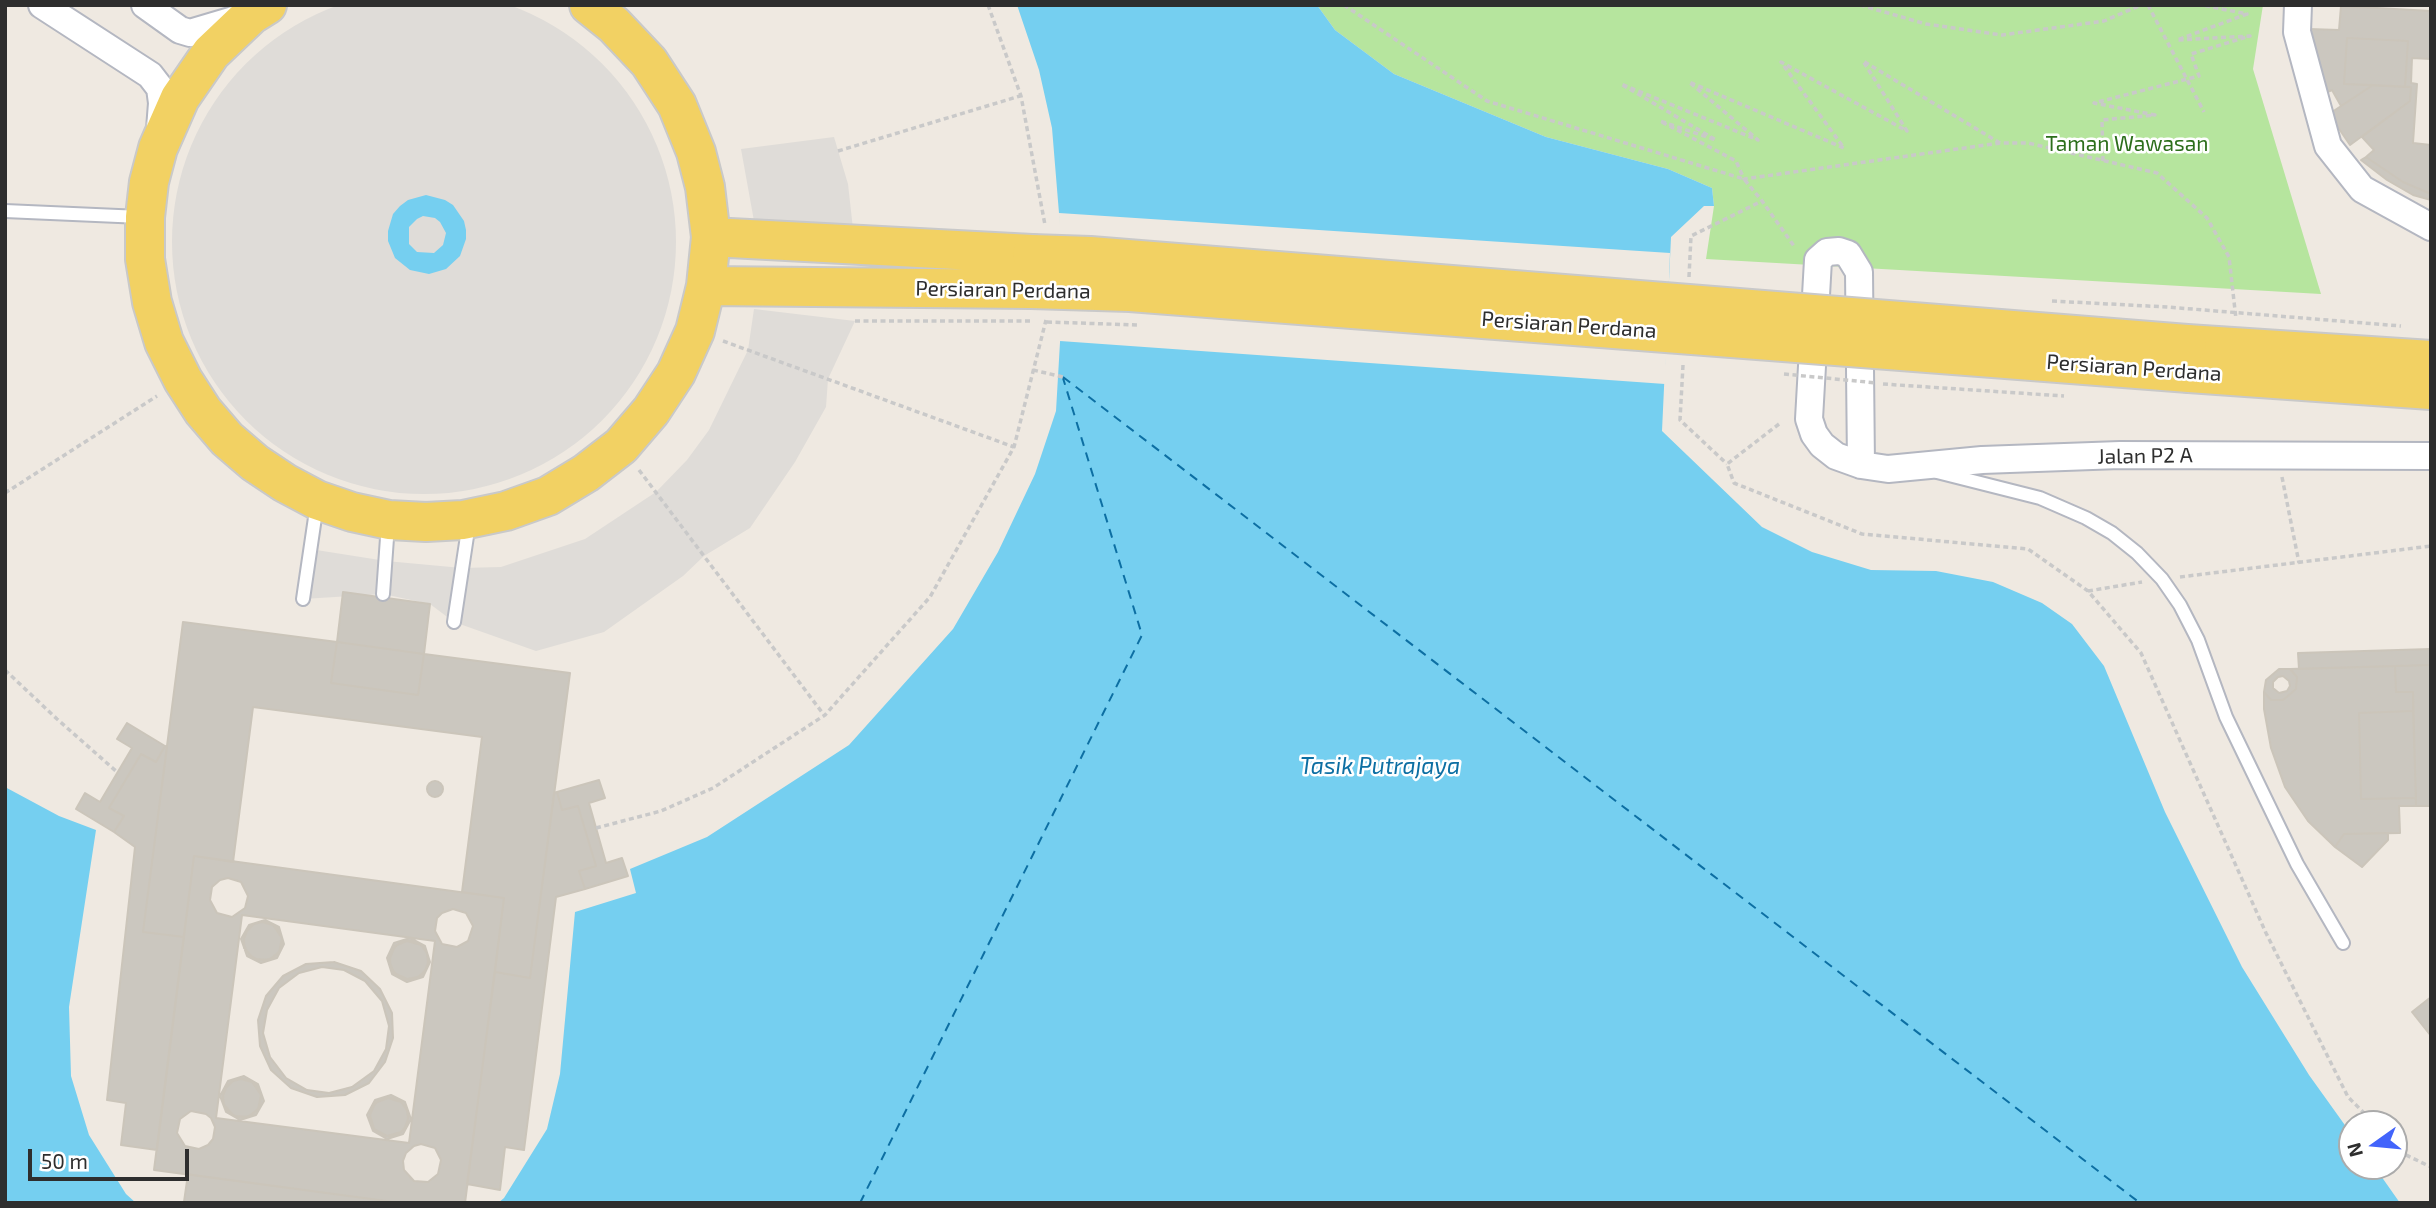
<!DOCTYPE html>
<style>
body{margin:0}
#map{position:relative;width:2436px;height:1208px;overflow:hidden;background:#efe9e1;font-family:"Exo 2",sans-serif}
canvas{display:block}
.frame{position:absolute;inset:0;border:7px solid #2e2e2e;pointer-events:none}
.north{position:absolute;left:2338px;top:1110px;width:70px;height:70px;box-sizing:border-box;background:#fff;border:2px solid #ababab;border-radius:50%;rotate:255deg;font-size:19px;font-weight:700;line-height:28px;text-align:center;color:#2e2e2e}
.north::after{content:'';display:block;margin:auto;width:24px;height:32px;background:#4264fb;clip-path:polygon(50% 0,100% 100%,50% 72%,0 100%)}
.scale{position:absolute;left:28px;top:1149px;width:161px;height:32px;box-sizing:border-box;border:4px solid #2e2e2e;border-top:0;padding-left:9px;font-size:21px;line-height:24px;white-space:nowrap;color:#2e2e2e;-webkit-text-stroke:5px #fff;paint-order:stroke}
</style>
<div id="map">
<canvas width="2436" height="1208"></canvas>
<div class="frame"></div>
<div class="north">N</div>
<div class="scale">50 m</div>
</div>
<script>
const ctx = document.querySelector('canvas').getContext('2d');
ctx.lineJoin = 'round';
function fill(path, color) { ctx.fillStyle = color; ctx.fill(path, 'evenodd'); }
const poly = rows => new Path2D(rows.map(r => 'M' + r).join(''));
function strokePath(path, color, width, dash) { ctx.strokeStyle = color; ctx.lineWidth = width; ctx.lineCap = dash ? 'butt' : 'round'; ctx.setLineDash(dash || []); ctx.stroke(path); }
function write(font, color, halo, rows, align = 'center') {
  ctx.font = font + ' "Exo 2",sans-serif'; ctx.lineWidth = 5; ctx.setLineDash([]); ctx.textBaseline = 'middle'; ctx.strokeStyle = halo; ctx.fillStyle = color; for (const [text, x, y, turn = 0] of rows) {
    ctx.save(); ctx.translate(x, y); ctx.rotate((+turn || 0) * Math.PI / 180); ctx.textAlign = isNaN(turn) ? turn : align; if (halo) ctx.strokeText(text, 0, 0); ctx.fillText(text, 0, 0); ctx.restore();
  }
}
fill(poly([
 [1317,5,2263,5,2253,69,2321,294,1706,259,1714,206,1712,188,1668,169,1546,137,1394,74,1335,30]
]), '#b6e59e');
fill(poly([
 '172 242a252 252 0 1 1 504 0a252 252 0 1 1-504 0Z',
 [834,137,848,184,854,238,754,221,741,149],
 [754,309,855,321,828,379,826,407,795,462,750,528,704,556,683,576,604,632,536,651,454,622,430,604,383,594,303,599,310,549,386,561,462,568,501,567,585,539,656,492,687,460,709,430,748,350]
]), '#dfdcd8');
fill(poly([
 [1017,5,1317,5,1335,30,1394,74,1546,137,1668,169,1712,188,1714,206,1704,206,1671,237,1662,431,1762,527,1812,552,1871,570,1936,571,1993,582,2042,603,2072,624,2104,666,2165,812,2242,967,2309,1075,2352,1135,2352,1166,2374,1166,2400,1203,498,1203,504,1198,547,1129,560,1074,575,912,636,893,630,869,707,837,849,745,953,629,998,552,1035,474,1056,411,1064,274,1052,128,1039,70],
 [426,195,445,200,453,205,464,221,466,230,466,239,460,256,446,269,429,274,410,270,395,258,388,241,388,231,393,214,400,206,408,200],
 [423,216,435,218,440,222,446,233,443,245,434,253,417,252,409,244,409,227,417,219],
 [5,787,59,816,96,830,69,1007,71,1076,89,1135,126,1194,136,1203,5,1203]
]), '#75cff0');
fill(poly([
 [1059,213,1670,253,1665,384,1060,341]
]), '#efe9e1');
strokePath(poly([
 [1063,377,2140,1203],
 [860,1203,1142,635,1063,378]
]), '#0d6fa3', 2, [9, 7]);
const building = poly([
 [2341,6,2431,11,2431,59,2412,58,2411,83,2417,84,2413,143,2431,145,2431,194,2403,182,2366,157,2374,150,2362,137,2410,101,2411,87,2405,87,2408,41,2347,38,2344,84,2373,85,2341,106,2332,90,2321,95,2309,29,2339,30,2341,6],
 [2347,38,2408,41,2405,87,2344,84,2347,38],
 [2373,85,2411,87,2410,101,2350,145,2329,114,2373,85],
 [2366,157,2403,182,2431,194,2431,200,2413,195,2387,180,2361,160,2366,157],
 [343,592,430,604,424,654,337,642,343,592],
 [183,622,337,642,331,683,418,695,424,654,570,673,530,978,495,972,504,898,462,892,482,737,253,707,233,862,194,856,184,937,143,932,183,622],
 [337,642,424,654,418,695,331,683,337,642],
 [2431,649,2431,665,2299,669,2298,653,2431,649],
 [2431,665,2431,806,2416,806,2413,692,2396,692,2395,666,2431,665],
 [2395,666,2396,692,2413,692,2413,711,2359,713,2361,799,2416,798,2416,806,2399,806,2400,833,2344,834,2335,847,2308,821,2285,787,2271,748,2264,709,2264,692,2271,700,2283,700,2296,689,2297,677,2290,669,2395,666],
 [2279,669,2290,669,2297,677,2296,689,2283,700,2271,700,2264,692,2266,680,2279,669],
 [2283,676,2289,681,2290,686,2287,691,2279,693,2273,688,2273,682,2278,677,2283,676],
 [2413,711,2416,798,2361,799,2359,713,2413,711],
 [127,723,165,746,156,762,141,754,109,808,124,816,114,832,76,809,85,793,100,802,132,748,117,739,127,723],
 [165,746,167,747,143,932,184,937,157,1150,121,1145,126,1103,107,1100,135,847,114,832,124,816,109,808,141,754,156,762,165,746],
 [599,780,605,798,589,803,606,863,622,858,628,876,585,889,579,871,596,866,578,806,562,810,557,792,599,780],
 '427 789a8 8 0 1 1 16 0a8 8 0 1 1-16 0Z',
 [557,792,562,810,578,806,596,866,579,871,585,889,556,897,524,1150,505,1147,500,1190,467,1184,495,972,530,978,554,793,557,792],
 [2388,833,2388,840,2362,867,2335,847,2344,834,2388,833],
 [194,856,504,898,465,1203,401,1203,154,1170,194,856],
 [228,878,241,882,248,896,245,908,232,917,217,913,210,900,212,887,220,880,228,878],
 [453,909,466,913,473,926,468,941,457,947,442,944,435,931,437,918,442,913,453,909],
 [242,915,435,941,409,1143,216,1118,242,915],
 [191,1111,206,1114,211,1118,215,1127,213,1139,208,1145,199,1149,185,1146,177,1133,180,1119,191,1111],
 [421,1144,435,1148,441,1160,438,1174,428,1182,414,1181,404,1170,403,1161,406,1153,414,1146,421,1144],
 [265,920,279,927,284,944,277,958,261,963,247,956,241,939,249,925,265,920],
 [262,922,273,925,282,938,279,952,269,960,254,959,244,948,244,939,247,931,254,924,262,922],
 '244 941a19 19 0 1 1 38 0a19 19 0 1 1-38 0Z',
 [410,938,425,946,430,962,423,977,407,982,392,974,387,958,394,943,410,938],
 [407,941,421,945,427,953,428,963,425,971,418,977,407,979,394,973,389,960,395,946,407,941],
 '390 960a19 19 0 1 1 38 0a19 19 0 1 1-38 0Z',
 [334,962,361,971,380,989,392,1013,393,1038,385,1062,369,1083,345,1095,317,1097,291,1088,271,1070,260,1046,258,1020,266,996,283,976,306,964,334,962],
 [322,967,344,970,365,981,382,1001,389,1026,386,1049,374,1071,352,1087,329,1093,307,1090,286,1078,270,1057,263,1033,267,1010,279,988,299,973,322,967],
 [2431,997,2431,1036,2412,1012,2431,997],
 [244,1076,258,1084,264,1101,256,1115,240,1120,226,1112,220,1096,228,1081,244,1076],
 [241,1079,252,1082,261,1095,258,1109,248,1117,234,1116,224,1105,223,1096,226,1088,233,1081,241,1079],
 '223 1098a19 19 0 1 1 38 0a19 19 0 1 1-38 0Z',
 [391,1095,405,1102,411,1119,403,1134,387,1139,373,1131,367,1115,375,1100,391,1095],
 [388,1098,401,1102,407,1110,408,1119,405,1127,401,1132,387,1136,374,1129,370,1115,375,1103,388,1098],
 '370 1117a19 19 0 1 1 38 0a19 19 0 1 1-38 0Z',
 [188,1174,193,1175,401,1203,191,1203,184,1202,188,1174]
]);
fill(building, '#cbc7bf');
strokePath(building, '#cbc5ba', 2);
const lane = poly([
 [5,211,141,217],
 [1937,472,2040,498,2086,518,2112,533,2137,553,2162,579,2180,605,2198,640,2226,717,2297,864,2343,943],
 [383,594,388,524],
 [303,599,317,504],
 [454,622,469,523]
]);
const street = poly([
 [42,5,150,75,160,88,162,103,160,129],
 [145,5,180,30,190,33,244,17],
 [2298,5,2297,32,2328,146,2362,189,2431,227],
 [1861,465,1859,272,1848,254,1839,251,1827,252,1818,260,1809,419,1814,434,1822,445,1836,456,1861,465,1888,469,1982,460,2120,455,2431,456]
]);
const primary = poly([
 [267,5,251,15,211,53,180,98,158,148,149,182,145,217,145,259,152,302,164,342,183,380,203,411,227,439,255,463,285,483,317,500,352,512,389,520,426,522,463,520,506,511,548,496,586,473,621,446,651,411,676,373,695,331,706,286,711,237,705,187,696,152,677,105,649,62,614,25,589,5],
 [711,237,1032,254],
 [706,286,1031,289],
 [2187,344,2431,360],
 [2189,373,2431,390]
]);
strokePath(lane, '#b4b7c1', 16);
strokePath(street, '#b4b7c1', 30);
strokePath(primary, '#c9c9c9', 42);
strokePath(poly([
 [988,5,1021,96,1045,225],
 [1344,5,1487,101,1744,179,1762,201,1794,246],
 [1860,5,1926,24,2002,35,2104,21,2141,5],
 [2148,5,2204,112],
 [2000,143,1863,61,1907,131,1781,62,1844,148,1689,82,1758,140,1621,84,1716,140,1660,121,1736,161,1744,179,2000,143,2028,143,2157,173,2207,218,2229,257,2236,319],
 [838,151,1020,96],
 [2103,161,2102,120,2155,115,2094,103,2199,76,2191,54,2250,36,2177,40,2247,14,2202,5],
 [1689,277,1691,236,1762,201],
 [2052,301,2167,307,2401,326],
 [855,321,1031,321],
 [723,341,1014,447],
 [1683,365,1680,420,1727,464],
 [1033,370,1063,377],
 [1883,384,2064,396],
 [1779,424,1727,464,1734,483,1862,534,2028,549,2088,591,2141,653,2266,933,2348,1097,2375,1124],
 [639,470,824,715],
 [2282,477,2299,563],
 [5,493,157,396],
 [2180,577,2431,546],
 [2088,591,2142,582],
 [5,670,57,719,117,772],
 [596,828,661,811,713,788,825,715,930,597,1014,447,1046,320],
 [2394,1143,2404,1154,2431,1167]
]), '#c9c9c9', 3.5, [5, 3.5]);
strokePath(lane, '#fff', 12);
strokePath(street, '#fff', 26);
strokePath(primary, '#f2d163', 38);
const primaryBridge = poly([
 [1032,254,1090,256,2187,344],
 [1031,289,1130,292,2189,373]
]);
strokePath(primaryBridge, '#c9c9c9', 42, []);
strokePath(poly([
 [1047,322,1138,325],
 [1784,374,1877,383]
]), '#c9c9c9', 3.5, [5, 3.5]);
strokePath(primaryBridge, '#f2d163', 38);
write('21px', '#2c6e1b', '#fff', [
 ["Taman Wawasan",2127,144]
]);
write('21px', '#2e2e2e', '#fff', [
 ["Persiaran Perdana",1003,290,1],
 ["Persiaran Perdana",1569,325,4],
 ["Persiaran Perdana",2134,368,4],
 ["Jalan P2 A",2145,456,-1]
]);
write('italic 23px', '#0d6fa3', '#fff', [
 ["Tasik Putrajaya",1380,766]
]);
</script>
